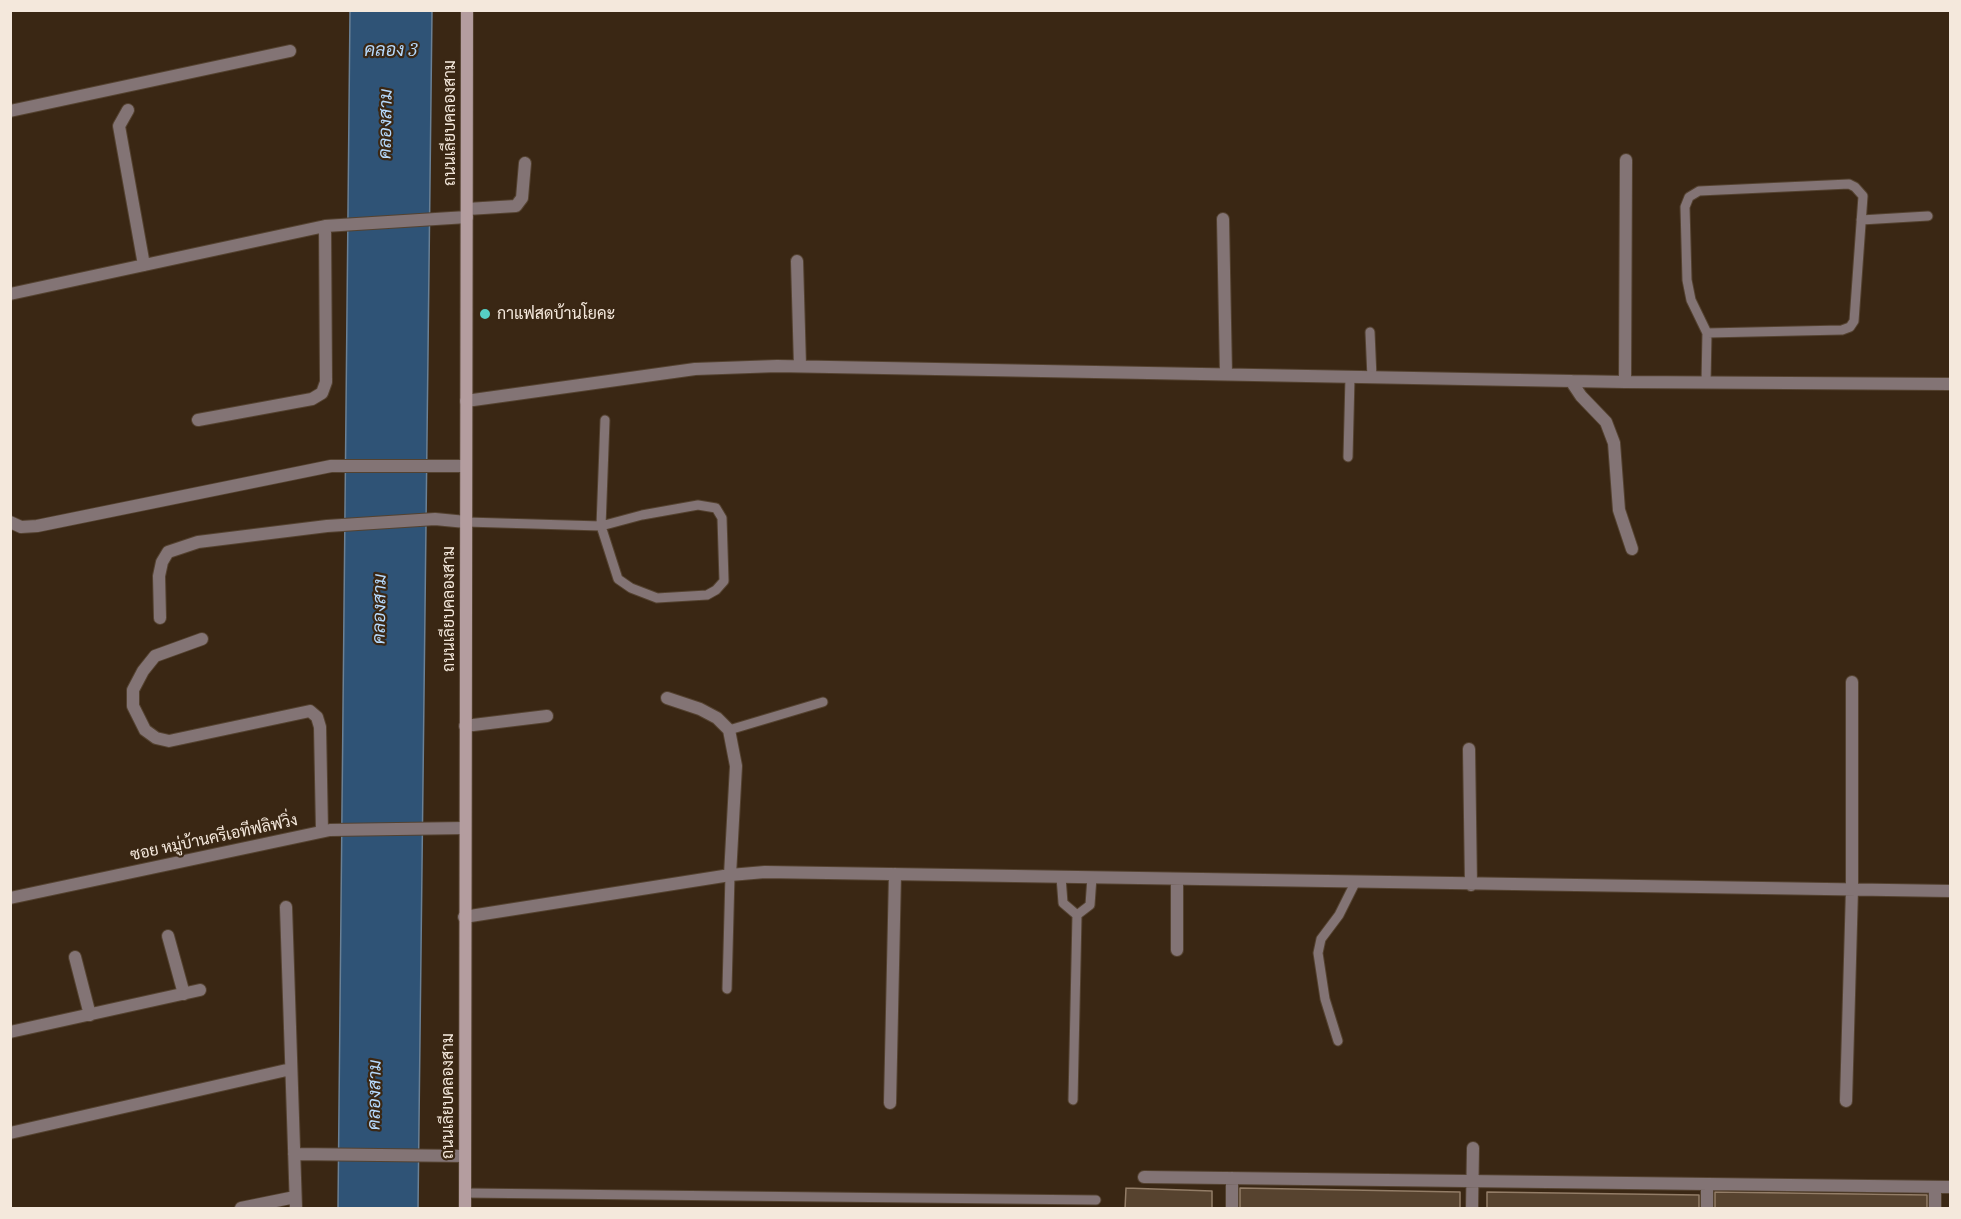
<!DOCTYPE html>
<meta charset="utf-8">
<style>
body{margin:0}
#map{position:relative;width:1961px;height:1219px;overflow:hidden;background:#3a2714;font-family:"IBM Plex Serif",serif}
canvas{display:block}
.frame{position:absolute;inset:0;border:12px solid #f4e8dc;pointer-events:none}
</style>
<div id="map">
<canvas width="1961" height="1219"></canvas>
<div class="frame"></div>
</div>
<script>
const ctx = document.querySelector('canvas').getContext('2d');
ctx.lineJoin = 'round';
function fill(path, color) { ctx.fillStyle = color; ctx.fill(path, 'evenodd'); }
const poly = rows => new Path2D(rows.map(r => 'M' + r).join(''));
function strokePath(path, color, width, dash) { ctx.strokeStyle = color; ctx.lineWidth = width; ctx.lineCap = dash ? 'butt' : 'round'; ctx.setLineDash(dash || []); ctx.stroke(path); }
function write(font, color, halo, rows, align = 'center') {
  ctx.font = font + ' "IBM Plex Serif",Sarabun,serif'; ctx.lineWidth = 4.5; ctx.setLineDash([]); ctx.textBaseline = 'middle'; ctx.strokeStyle = halo; ctx.fillStyle = color; for (const [text, x, y, turn = 0] of rows) {
    ctx.save(); ctx.translate(x, y); ctx.rotate((+turn || 0) * Math.PI / 180); ctx.textAlign = isNaN(turn) ? turn : align; if (halo) ctx.strokeText(text, 0, 0); ctx.fillText(text, 0, 0); ctx.restore();
  }
}
const water = poly([
 [350,11,432,11,418,1208,338,1208,350,11]
]);
fill(water, '#2f5376');
strokePath(water, '#6a8095', 1.5);
const building = poly([
 [1126,1188,1212,1191,1212,1209,1125,1209,1126,1188],
 [1240,1188,1460,1192,1460,1209,1240,1209,1240,1188],
 [1487,1192,1699,1195,1699,1209,1487,1209,1487,1192],
 [1715,1192,1927,1195,1927,1209,1715,1209,1715,1192]
]);
fill(building, '#57432f');
strokePath(building, '#937d67', 1.5);
const lane = poly([
 [1849,184,1855,187,1863,196,1854,321,1850,327,1842,330,1707,333,1691,300,1687,280,1685,207,1689,197,1699,191,1849,184],
 [1861,220,1928,216],
 [1370,332,1372,378],
 [1706,383,1707,333],
 [1348,457,1350,377],
 [466,522,601,526,642,515,698,505,716,508,722,518,724,581,716,590,707,595,657,598,631,588,618,579,601,526,605,420],
 [729,730,823,702],
 [1061,877,1063,903,1077,915,1090,905,1092,877],
 [727,989,730,875],
 [1338,1041,1325,999,1318,953,1321,939,1339,915,1356,881],
 [1073,1100,1077,915],
 [465,1193,1096,1200]
]);
const street = poly([
 [128,110,119,126,144,265],
 [10,111,290,51],
 [467,209,516,206,522,198,525,163],
 [1223,219,1226,374],
 [797,261,800,366],
 [10,294,325,226,467,217],
 [1571,381,1581,396,1606,422,1614,443,1619,510,1632,549],
 [1625,382,1626,160],
 [466,401,695,369,777,366,1625,382,1950,384],
 [198,420,312,399,322,393,326,382,325,226],
 [10,522,21,527,37,526,331,466,466,466],
 [160,618,159,576,162,562,168,552,198,542,327,526,435,519,466,522],
 [202,639,155,656,143,671,133,690,133,706,145,730,156,738,169,741,310,711,317,717,320,727,322,831],
 [667,698,700,709,717,718,729,730,736,766,730,875],
 [465,726,547,716],
 [1469,749,1471,885],
 [1177,879,1177,950],
 [10,898,330,830,465,828],
 [286,907,296,1208],
 [464,917,730,875,765,872,1950,891],
 [168,936,184,994],
 [75,957,90,1015],
 [10,1032,200,990],
 [1846,1101,1852,889,1852,682],
 [890,1103,895,874],
 [10,1133,291,1069],
 [294,1154,465,1156],
 [1144,1177,1950,1187],
 [241,1208,295,1197],
 [1232,1208,1232,1178],
 [1472,1208,1473,1148],
 [1707,1208,1707,1184],
 [1935,1208,1935,1187]
]);
const secondary = poly([
 [465,1208,467,10]
]);
strokePath(lane, '#544230', 11);
strokePath(street, '#544230', 14);
strokePath(secondary, '#544230', 14);
strokePath(lane, '#837475', 9);
strokePath(street, '#837475', 12);
strokePath(secondary, '#b49d9f', 12);
for (const [x, y, r, color] of [
 [485,314,6,"#56cec4"]
]) { const dot = new Path2D(); dot.arc(x, y, r, 0, 2 * Math.PI); ctx.fillStyle = color; ctx.fill(dot); strokePath(dot, '#3a2714', 2); }
write('16px', '#f4e8dc', '#3a2714', [
 ["ถนนเลียบคลองสาม",450,123,-90],
 ["ถนนเลียบคลองสาม",449,609,-90],
 ["ซอย หมู่บ้านครีเอทีฟลิฟวิ่ง",214,838,-12],
 ["ถนนเลียบคลองสาม",448,1096,-90]
]);
write('16px', '#f4e8dc', '#3a2714', [
 ["กาแฟสดบ้านโยคะ",497,314]
], 'left');
write('italic 18px', '#b6d9fc', '#3a2714', [
 ["คลอง 3",391,51],
 ["คลองสาม",386,124,-89],
 ["คลองสาม",380,609,-89],
 ["คลองสาม",375,1095,-89]
]);
</script>
